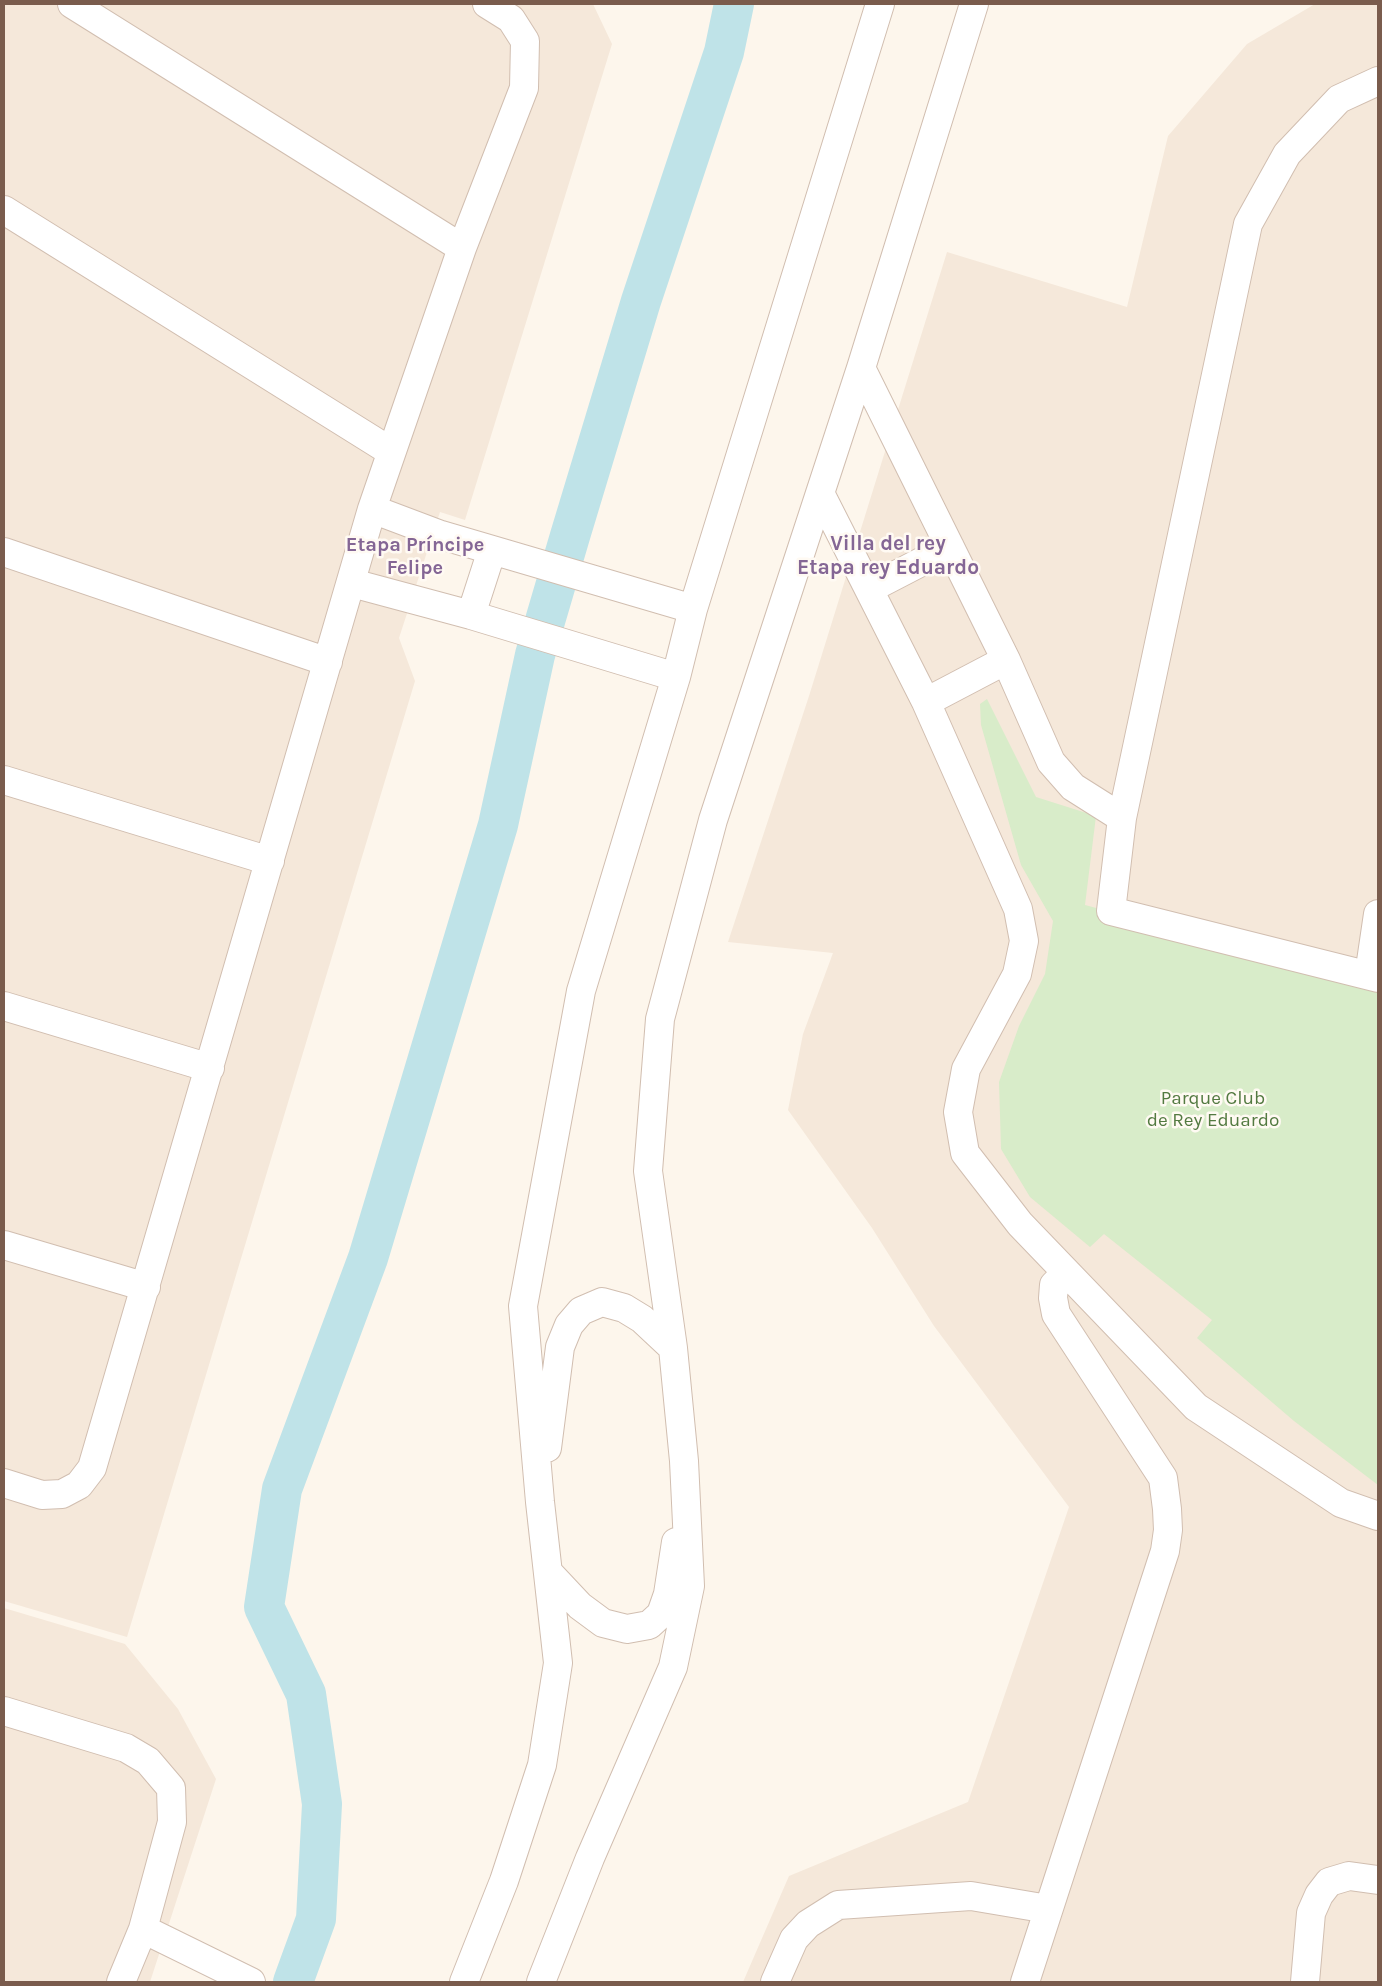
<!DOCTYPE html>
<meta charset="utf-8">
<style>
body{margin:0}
#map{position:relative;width:1382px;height:1986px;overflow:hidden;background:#fdf6ec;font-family:Karla,sans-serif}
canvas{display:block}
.frame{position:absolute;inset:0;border:5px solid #7a5c4d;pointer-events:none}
</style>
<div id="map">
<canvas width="1382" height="1986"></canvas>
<div class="frame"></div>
</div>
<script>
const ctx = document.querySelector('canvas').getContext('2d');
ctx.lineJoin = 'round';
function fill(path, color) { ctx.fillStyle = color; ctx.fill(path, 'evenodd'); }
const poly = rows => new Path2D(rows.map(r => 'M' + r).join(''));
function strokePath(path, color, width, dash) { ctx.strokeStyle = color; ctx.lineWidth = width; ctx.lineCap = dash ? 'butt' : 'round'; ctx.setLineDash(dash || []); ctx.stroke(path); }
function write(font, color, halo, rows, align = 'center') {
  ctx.font = font + ' Karla,sans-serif'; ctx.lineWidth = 5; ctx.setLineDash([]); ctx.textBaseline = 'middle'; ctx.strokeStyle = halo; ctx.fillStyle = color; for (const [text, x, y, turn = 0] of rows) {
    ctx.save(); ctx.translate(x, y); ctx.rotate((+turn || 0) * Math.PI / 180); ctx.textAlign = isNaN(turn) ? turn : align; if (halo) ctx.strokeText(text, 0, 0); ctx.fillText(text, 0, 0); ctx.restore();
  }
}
fill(poly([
 [4,4,593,4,612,44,465,520,440,512,399,638,415,681,127,1637,4,1601],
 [1315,4,1378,4,1378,1982,743,1982,789,1876,968,1802,1069,1507,934,1326,872,1228,788,1110,803,1034,833,953,728,942,809,696,947,252,1127,307,1168,136,1247,44],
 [4,1608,125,1644,178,1709,216,1779,150,1982,4,1982]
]), '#f5e8da');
fill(poly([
 [987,699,1036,797,1096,816,1085,905,1378,983,1378,1485,1294,1421,1197,1338,1212,1320,1104,1234,1090,1247,1030,1197,1001,1149,999,1082,1019,1026,1045,974,1053,921,1021,865,981,725,980,704]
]), '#d8ecc9');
strokePath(poly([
 [293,1982,316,1919,322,1804,306,1694,264,1607,282,1489,368,1258,498,825,535,655,570,536,641,301,724,52,734,4]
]), '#bfe3e8', 40);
const minor = poly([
 [72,4,462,248],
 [1378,81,1339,99,1287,154,1248,224,1122,818,1111,911,1378,978],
 [4,210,390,451],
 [861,368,1006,660,1051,762,1073,787,1122,818],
 [820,493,926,702,1018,909,1024,941,1017,974,966,1069,958,1112,965,1153,1020,1224,1196,1407,1341,1503,1378,1516],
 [372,509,441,535,693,609],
 [4,552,328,662],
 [352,583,471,615,676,677],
 [869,589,950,547],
 [471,615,492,550],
 [926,702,1006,660],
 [4,780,270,861],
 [1369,975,1378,914],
 [4,1006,210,1068],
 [4,1245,146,1287],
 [547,1448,560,1347,569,1325,581,1311,602,1302,624,1308,642,1319,673,1348],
 [4,1483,42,1495,62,1494,79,1485,92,1468,372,509,462,248,524,88,525,41,511,19,487,4],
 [549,1573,580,1606,603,1623,627,1629,649,1625,661,1614,668,1594,676,1542],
 [4,1711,126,1748,148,1761,171,1788,172,1822,143,1929,121,1982],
 [143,1929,251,1982],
 [464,1982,504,1881,542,1765,558,1663,540,1502,523,1306,581,991,676,677,693,609,880,4],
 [541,1982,590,1858,673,1667,690,1586,684,1461,673,1348,648,1171,660,1019,713,820,861,368,974,4],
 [775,1982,794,1939,808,1924,838,1905,971,1896,1048,1909],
 [1025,1982,1165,1551,1168,1530,1167,1509,1163,1478,1056,1314,1053,1298,1054,1285,1066,1273],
 [1305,1982,1311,1913,1319,1895,1329,1882,1349,1876,1378,1880]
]);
strokePath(minor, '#d1beb0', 30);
strokePath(minor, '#fff', 28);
write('19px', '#537a41', '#fffaf3', [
 ["Parque Club",1213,1099],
 ["de Rey Eduardo",1213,1121]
]);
write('bold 20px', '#846695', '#fffaf3', [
 ["Etapa Príncipe",415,545],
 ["Felipe",415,568]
]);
write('bold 21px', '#846695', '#fffaf3', [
 ["Villa del rey",888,544],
 ["Etapa rey Eduardo",888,568]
]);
</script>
